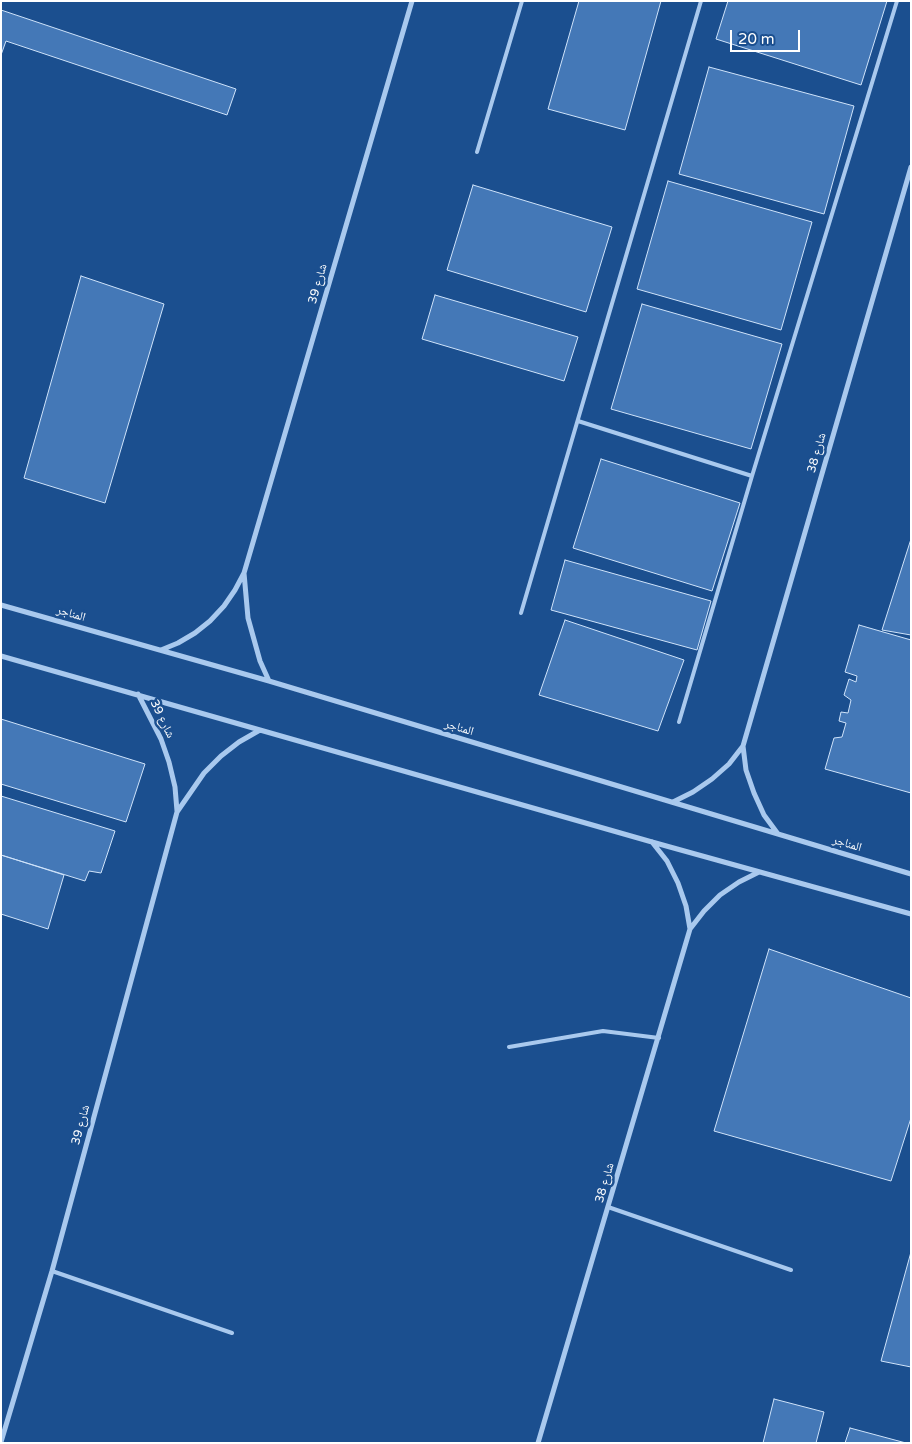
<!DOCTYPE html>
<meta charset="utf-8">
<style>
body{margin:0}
#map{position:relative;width:912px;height:1444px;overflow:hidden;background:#1b4f8f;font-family:"Varela Round",sans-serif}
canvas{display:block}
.frame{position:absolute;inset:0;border:2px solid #fff;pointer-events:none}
.scale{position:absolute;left:730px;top:30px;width:70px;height:22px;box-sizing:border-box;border:2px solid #fff;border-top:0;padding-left:6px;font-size:15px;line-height:18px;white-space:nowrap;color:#fff;-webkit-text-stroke:4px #1b4f8f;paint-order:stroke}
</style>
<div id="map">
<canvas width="912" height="1444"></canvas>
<div class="frame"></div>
<div class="scale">20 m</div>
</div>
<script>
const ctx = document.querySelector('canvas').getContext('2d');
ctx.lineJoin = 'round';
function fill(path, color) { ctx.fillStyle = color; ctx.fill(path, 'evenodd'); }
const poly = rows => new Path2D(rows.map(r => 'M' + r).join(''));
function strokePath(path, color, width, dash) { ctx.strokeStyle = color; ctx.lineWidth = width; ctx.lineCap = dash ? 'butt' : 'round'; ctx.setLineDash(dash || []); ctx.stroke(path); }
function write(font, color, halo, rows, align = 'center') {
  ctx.font = font + ' "Varela Round","Noto Naskh Arabic",sans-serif'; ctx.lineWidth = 5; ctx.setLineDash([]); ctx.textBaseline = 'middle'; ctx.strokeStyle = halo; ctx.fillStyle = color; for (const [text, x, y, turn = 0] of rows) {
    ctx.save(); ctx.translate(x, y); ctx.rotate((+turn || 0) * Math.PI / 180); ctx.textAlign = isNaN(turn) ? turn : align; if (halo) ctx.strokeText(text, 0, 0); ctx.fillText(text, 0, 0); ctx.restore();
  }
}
const building = poly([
 [579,1,661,1,625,130,548,109,579,1],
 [728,1,887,1,861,85,716,39,728,1],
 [1,10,236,89,227,115,6,41,1,55,1,10],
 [709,67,854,106,824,214,679,174,709,67],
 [668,181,812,222,781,330,637,289,668,181],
 [473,185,612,227,586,312,447,270,473,185],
 [81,276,164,304,105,503,24,478,81,276],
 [435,295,578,337,564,381,422,339,435,295],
 [642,304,782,344,751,449,611,409,642,304],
 [601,459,740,503,712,591,573,548,601,459],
 [911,539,911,635,882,630,911,539],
 [565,560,711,601,697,650,551,610,565,560],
 [565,620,684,660,658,731,539,695,565,620],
 [859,625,911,640,911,793,825,769,834,738,842,737,846,723,839,721,841,712,848,713,851,700,844,695,849,679,856,682,857,676,845,672,859,625],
 [1,719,145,764,126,822,1,784,1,719],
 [1,796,115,831,101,873,89,871,85,881,1,855,1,796],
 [1,855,64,875,48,929,1,914,1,855],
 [769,949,911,998,911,1118,891,1181,714,1131,769,949],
 [911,1252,911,1367,881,1361,911,1252],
 [774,1399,824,1412,816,1443,763,1443,774,1399],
 [850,1428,906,1443,845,1443,850,1428]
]);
fill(building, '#4478b7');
strokePath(building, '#cfe3fa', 1);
strokePath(poly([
 [477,152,522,1],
 [578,421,752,476,897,1],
 [521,613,701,1],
 [679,722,752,476],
 [509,1047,603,1031,659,1038],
 [608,1207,791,1270],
 [52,1271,232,1333]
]), '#a9c9ee', 4);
strokePath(poly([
 [244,573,248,618,260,661,269,681],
 [1,605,269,681,911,874],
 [161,650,178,643,195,633,210,621,224,606,235,590,244,573,412,1],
 [1,656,652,842,911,914],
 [138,694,161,739,169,762,175,787,177,811],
 [743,746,746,770,754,793,764,815,778,834],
 [673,802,693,792,712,779,729,764,743,746,911,167],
 [652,842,667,861,678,883,686,906,690,929],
 [1,1442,52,1271,177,812,204,773,221,756,239,742,260,730],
 [538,1443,690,929,704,911,720,895,739,882,759,872]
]), '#a9c9ee', 5);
write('12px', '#fff', '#1b4f8f', [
 ["شارع 39",318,284,-74],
 ["شارع 38",817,453,-74],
 ["المناجر",71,614,16],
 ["شارع 39",162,719,64],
 ["المناجر",459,728,17],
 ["المناجر",847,844,17],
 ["شارع 39",81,1125,-75],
 ["شارع 38",605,1183,-74]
]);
</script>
